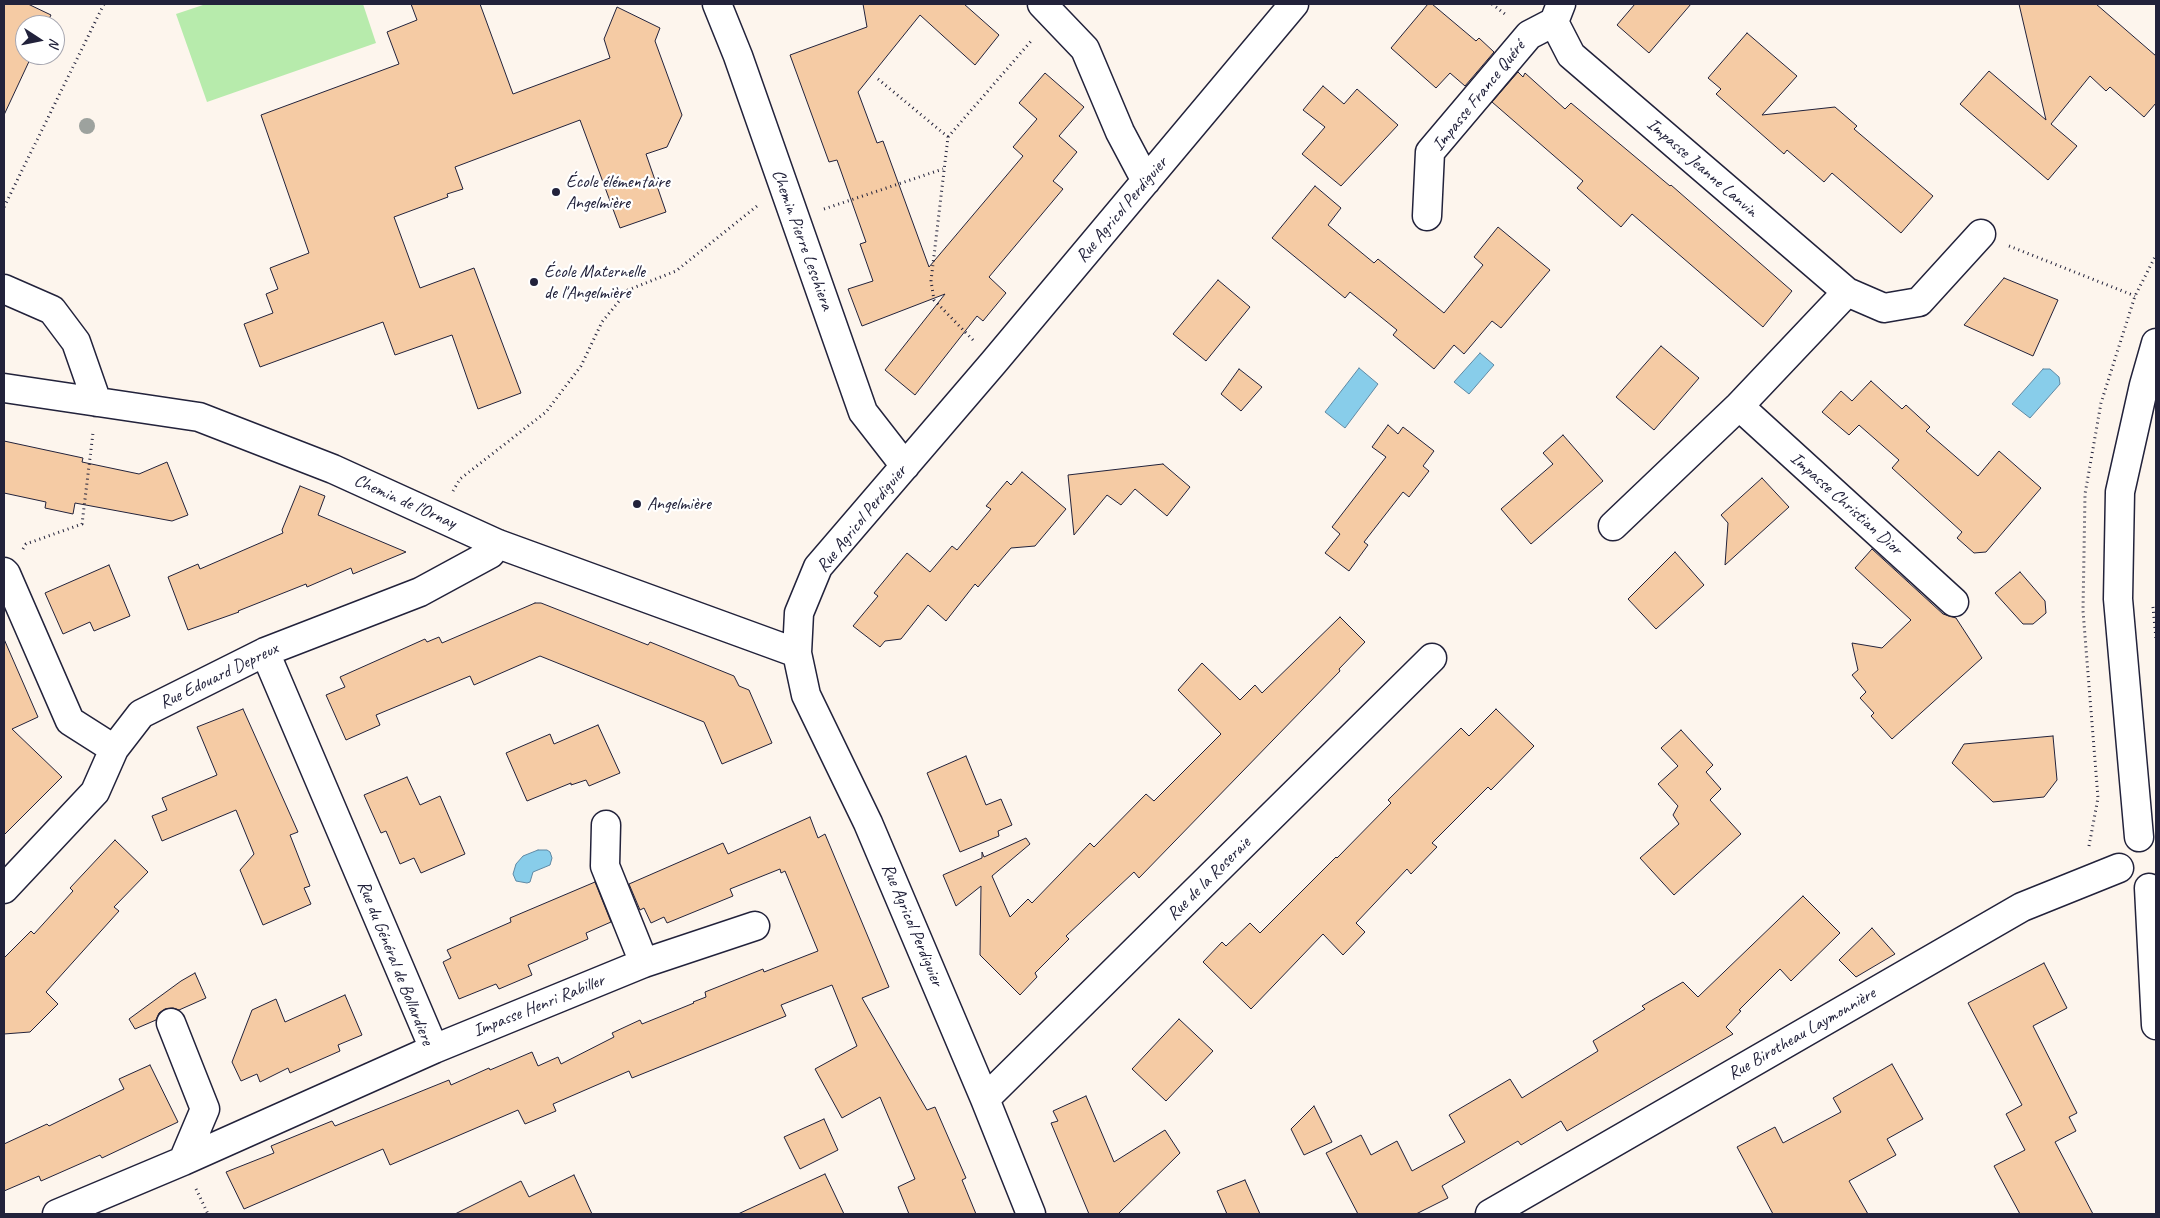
<!DOCTYPE html>
<meta charset="utf-8">
<style>
body{margin:0}
#map{position:relative;width:2160px;height:1218px;overflow:hidden;background:#fdf5ed;font-family:Caveat,sans-serif}
canvas{display:block}
.frame{position:absolute;inset:0;border:5px solid #22223b;pointer-events:none}
.north{position:absolute;left:15px;top:15px;width:50px;height:50px;box-sizing:border-box;background:#fff;border:1px solid #a7a7b1;border-radius:50%;rotate:101deg;font-size:14px;font-weight:700;line-height:20px;text-align:center;color:#22223b}
.north::after{content:'';display:block;margin:auto;width:18px;height:22px;background:#22223b;clip-path:polygon(50% 0,100% 100%,50% 72%,0 100%)}
</style>
<div id="map">
<canvas width="2160" height="1218"></canvas>
<div class="frame"></div>
<div class="north">N</div>
</div>
<script>
const ctx = document.querySelector('canvas').getContext('2d');
ctx.lineJoin = 'round';
function fill(path, color) { ctx.fillStyle = color; ctx.fill(path, 'evenodd'); }
const poly = rows => new Path2D(rows.map(r => 'M' + r).join(''));
function strokePath(path, color, width, dash) { ctx.strokeStyle = color; ctx.lineWidth = width; ctx.lineCap = dash ? 'butt' : 'round'; ctx.setLineDash(dash || []); ctx.stroke(path); }
function write(font, color, halo, rows, align = 'center') {
  ctx.font = font + ' Caveat,sans-serif'; ctx.lineWidth = 4.5; ctx.setLineDash([]); ctx.textBaseline = 'middle'; ctx.strokeStyle = halo; ctx.fillStyle = color; for (const [text, x, y, turn = 0] of rows) {
    ctx.save(); ctx.translate(x, y); ctx.rotate((+turn || 0) * Math.PI / 180); ctx.textAlign = isNaN(turn) ? turn : align; if (halo) ctx.strokeText(text, 0, 0); ctx.fillText(text, 0, 0); ctx.restore();
  }
}
fill(poly([
 [206,4,363,4,376,43,207,102,176,14]
]), '#b7ebac');
const water = poly([
 [1480,353,1494,365,1469,394,1454,382,1480,353],
 [1359,368,1378,384,1345,428,1325,412,1359,368],
 [2043,369,2050,369,2059,377,2060,384,2030,418,2012,404,2043,369],
 [538,850,547,850,550,852,552,858,550,865,533,872,530,882,527,883,516,881,513,874,516,864,523,856,538,850]
]);
fill(water, '#88cdea');
strokePath(water, '#5f89a4', 1);
const building = poly([
 [4,4,28,4,51,15,46,25,25,25,25,55,32,55,4,115,4,4],
 [411,4,480,4,513,94,610,58,604,39,617,7,660,28,655,41,682,115,667,147,646,154,666,212,620,228,580,120,455,167,463,189,447,194,448,197,394,217,420,288,474,268,521,393,478,409,452,335,395,355,383,322,260,367,244,324,273,313,266,294,278,289,270,268,309,253,261,115,399,64,387,32,417,20,411,4],
 [863,4,964,4,999,35,975,65,920,15,858,92,877,143,883,141,929,267,1023,156,1013,147,1037,119,1019,103,1045,73,1084,107,1059,136,1077,152,1053,181,1063,189,989,277,1006,293,983,321,977,316,915,395,885,370,945,294,862,326,848,289,873,281,860,244,866,242,837,160,829,162,790,55,867,27,863,4],
 [1428,4,1432,4,1476,41,1479,38,1494,52,1465,86,1450,73,1436,88,1391,48,1428,4],
 [1635,4,1691,4,1649,53,1617,25,1635,4],
 [2019,4,2096,4,2156,56,2156,103,2144,117,2110,87,2106,91,2090,76,2051,124,2077,146,2048,180,1960,104,1989,71,2046,120,2019,4],
 [1747,33,1797,76,1762,115,1835,107,1857,126,1854,129,1933,196,1901,233,1832,173,1824,182,1787,150,1784,154,1716,94,1721,89,1708,78,1747,33],
 [1518,72,1523,77,1525,73,1565,109,1571,103,1670,186,1671,185,1792,291,1763,327,1632,214,1621,227,1577,188,1583,181,1492,102,1518,72],
 [1323,86,1344,104,1357,89,1398,125,1341,186,1302,154,1325,127,1303,110,1323,86],
 [1315,186,1341,208,1328,225,1374,263,1378,259,1444,313,1483,265,1474,257,1498,227,1550,270,1501,328,1492,321,1464,354,1454,345,1434,369,1393,335,1397,330,1350,292,1345,298,1272,238,1315,186],
 [2004,278,2058,300,2033,356,1964,325,2004,278],
 [1218,280,1250,307,1206,361,1173,334,1218,280],
 [1661,346,1699,378,1654,430,1616,397,1661,346],
 [1239,369,1262,387,1241,411,1221,394,1239,369],
 [1871,381,1902,409,1906,405,1930,427,1926,431,1978,476,1999,451,2041,488,1986,552,1974,553,1957,538,1962,532,1892,468,1899,460,1859,425,1849,435,1822,412,1841,391,1852,401,1871,381],
 [1388,425,1398,434,1403,427,1434,451,1423,466,1429,471,1409,497,1403,492,1364,542,1368,545,1349,571,1325,553,1340,534,1332,527,1386,457,1372,447,1388,425],
 [1563,435,1603,481,1531,544,1501,509,1553,464,1543,453,1563,435],
 [4,441,83,458,82,462,139,474,167,462,188,515,172,521,75,503,73,514,45,508,46,502,4,493,4,441],
 [1163,464,1190,487,1167,516,1135,489,1121,505,1107,495,1074,535,1068,475,1163,464],
 [1022,472,1066,509,1035,546,1011,548,978,587,975,584,946,621,928,605,901,639,885,641,880,647,853,626,878,596,874,593,907,553,930,572,952,546,957,550,991,509,986,506,1007,481,1011,485,1022,472],
 [1762,478,1789,507,1725,565,1728,523,1721,515,1762,478],
 [300,486,325,496,318,515,406,552,353,574,351,568,307,587,306,584,238,611,239,612,188,630,168,577,198,564,200,569,283,533,282,530,300,486],
 [1872,549,1943,614,1956,618,1982,658,1892,739,1871,716,1874,713,1860,698,1866,692,1852,675,1858,670,1852,643,1882,648,1911,620,1855,568,1872,549],
 [1675,552,1704,585,1656,629,1628,599,1675,552],
 [109,565,130,616,94,631,90,622,63,634,45,593,109,565],
 [2020,572,2045,601,2046,613,2033,624,2023,624,1995,593,2020,572],
 [535,603,541,603,648,645,650,642,734,676,739,686,749,690,772,743,722,764,704,722,540,656,474,685,470,676,376,715,380,725,346,740,326,695,345,687,340,677,425,639,427,642,439,637,442,643,535,603],
 [1340,617,1365,642,1339,669,1340,671,1139,878,1134,872,1066,936,1069,939,1035,973,1037,977,1020,995,980,955,981,886,956,906,943,875,982,858,982,852,984,857,1026,838,1030,844,992,876,1010,917,1028,899,1032,903,1090,843,1094,847,1146,794,1154,801,1221,734,1178,690,1202,663,1240,700,1255,685,1262,693,1340,617],
 [4,639,38,717,12,729,62,777,4,835,4,639],
 [243,709,298,832,290,835,310,886,304,888,311,904,263,925,240,870,254,854,236,810,162,841,152,816,167,810,162,798,217,775,197,727,243,709],
 [1496,709,1534,746,1491,790,1488,787,1432,843,1437,847,1411,874,1407,869,1356,923,1365,932,1343,955,1323,934,1251,1009,1203,962,1222,942,1226,946,1250,923,1260,933,1336,857,1337,858,1391,803,1388,800,1461,728,1469,736,1496,709],
 [598,725,620,773,589,786,586,780,571,785,571,783,527,801,506,753,550,734,554,744,598,725],
 [1681,730,1713,765,1706,772,1721,789,1710,800,1741,834,1674,895,1640,858,1679,824,1673,815,1678,806,1658,784,1678,766,1661,748,1681,730],
 [2053,736,2057,780,2044,797,1993,802,1952,763,1964,744,2053,736],
 [966,756,986,805,1001,799,1012,825,998,831,999,836,960,852,927,773,966,756],
 [407,777,420,805,440,796,465,854,421,873,414,858,400,864,386,831,381,833,364,795,407,777],
 [810,817,818,838,825,834,889,987,862,998,927,1110,935,1107,966,1178,962,1180,976,1214,909,1214,898,1187,915,1179,880,1097,842,1118,815,1069,857,1046,832,985,781,1005,786,1016,632,1078,629,1071,553,1104,556,1111,525,1124,518,1110,390,1165,383,1149,244,1209,226,1172,274,1153,271,1146,332,1121,335,1126,449,1080,451,1085,489,1068,490,1070,532,1052,538,1066,558,1057,561,1064,614,1037,612,1033,640,1020,642,1024,694,1003,693,1002,706,997,705,992,763,969,764,972,818,951,785,871,781,873,780,869,730,889,733,896,667,923,664,917,651,923,644,908,640,910,629,884,723,843,728,854,810,817],
 [115,840,148,872,114,907,119,911,46,992,58,1004,30,1032,4,1034,4,958,31,931,34,934,73,891,70,888,115,840],
 [595,882,611,922,586,933,588,939,528,965,532,975,499,989,496,984,459,999,443,962,451,958,447,950,511,922,510,918,595,882],
 [1803,896,1840,933,1791,981,1780,969,1739,1010,1741,1011,1726,1027,1733,1034,1567,1131,1561,1121,1521,1145,1518,1141,1442,1186,1448,1198,1416,1214,1358,1214,1326,1153,1361,1135,1371,1155,1397,1141,1412,1171,1465,1142,1449,1115,1510,1079,1522,1098,1598,1051,1593,1041,1645,1009,1642,1006,1683,982,1698,997,1803,896],
 [1872,928,1895,954,1856,977,1839,960,1872,928],
 [2044,963,2067,1008,2033,1026,2077,1113,2069,1117,2076,1131,2055,1142,2093,1214,2020,1214,1994,1166,2025,1150,2006,1114,2022,1105,1968,1003,2044,963],
 [195,973,206,998,179,1010,173,1008,165,1009,159,1013,156,1020,135,1029,129,1019,181,981,195,973],
 [345,995,362,1035,338,1045,340,1051,290,1073,288,1068,260,1082,257,1074,241,1081,232,1062,252,1010,276,999,285,1022,345,995],
 [1179,1019,1213,1051,1166,1101,1132,1069,1179,1019],
 [1892,1064,1923,1119,1887,1139,1896,1155,1849,1181,1868,1214,1773,1214,1737,1147,1775,1127,1783,1143,1841,1112,1833,1098,1892,1064],
 [150,1065,178,1122,102,1158,100,1155,41,1181,39,1176,4,1191,4,1144,47,1124,49,1126,124,1089,119,1079,150,1065],
 [1086,1096,1114,1162,1165,1130,1180,1153,1118,1214,1089,1214,1051,1123,1058,1121,1053,1111,1086,1096],
 [1314,1106,1332,1142,1304,1155,1291,1129,1314,1106],
 [824,1119,838,1150,800,1169,784,1137,824,1119],
 [825,1174,844,1214,738,1214,825,1174],
 [574,1175,592,1214,455,1214,521,1181,529,1197,574,1175],
 [1245,1180,1260,1214,1227,1214,1217,1191,1245,1180]
]);
fill(building, '#f5cba4');
strokePath(building, '#22223b', 1);
const minor = poly([
 [717,4,738,56,863,412,905,466],
 [1042,4,1085,49,1120,132,1146,181],
 [1561,4,1554,22,1571,55,1847,292,1884,308,1919,302,1981,234],
 [1427,216,1430,152,1529,35,1554,22],
 [4,289,52,310,76,342,97,402],
 [4,388,199,417,333,469,498,544,797,653],
 [1739,406,1954,602],
 [1613,526,1739,406,1847,292],
 [4,572,6,574,70,721,114,749],
 [606,825,605,866,644,963],
 [2139,837,2118,599,2120,492,2144,385,2156,343],
 [2149,888,2156,1025],
 [4,889,95,792,114,749,141,714,265,652,420,592,490,554,498,544],
 [434,1049,644,963,755,926],
 [985,1099,1432,658],
 [183,1161,434,1049,265,652],
 [57,1214,183,1161,205,1109,171,1023],
 [1031,1214,985,1099,868,823,806,695,797,653,799,613,818,567,994,362,1294,4],
 [1490,1214,2022,907,2119,868]
]);
strokePath(minor, '#22223b', 31);
strokePath(poly([
 [1492,4,1505,14],
 [878,79,948,137,931,281,934,300,973,340],
 [948,137,1032,40],
 [4,207,104,4],
 [824,209,943,169],
 [2009,246,2135,296],
 [453,491,460,479,546,412,581,366,602,322,628,290,676,271,757,206],
 [23,549,26,544,82,524,93,433],
 [2153,607,2156,639],
 [2089,846,2098,798,2083,611,2085,494,2101,403,2135,296,2156,255],
 [196,1189,208,1214]
]), '#22223b', 3, [1, 4]);
strokePath(minor, '#fff', 28);
ctx.fillStyle = '#9da29e';
for (const [x, y] of [
 [87,126]
]) { ctx.beginPath(); ctx.arc(x, y, 8, 0, 2 * Math.PI); ctx.fill(); }
for (const [x, y, r, color] of [
 [556,192,5,"#22223b"],
 [534,282,5,"#22223b"],
 [637,504,5,"#22223b"]
]) { const dot = new Path2D(); dot.arc(x, y, r, 0, 2 * Math.PI); ctx.fillStyle = color; ctx.fill(dot); strokePath(dot, '#fff', 2); }
write('18px', '#22223b', '#fff', [
 ["Impasse France Quéré",1479,96,-51],
 ["Impasse Jeanne Lanvin",1702,168,41],
 ["Rue Agricol Perdiguier",1122,210,-50],
 ["Chemin Pierre Leschiera",802,240,70],
 ["Chemin de l'Ornay",405,502,24],
 ["Impasse Christian Dior",1846,504,42],
 ["Rue Agricol Perdiguier",862,519,-51],
 ["Rue Edouard Depreux",219,676,-26],
 ["Rue de la Roseraie",1209,879,-45],
 ["Rue Agricol Perdiguier",912,925,67],
 ["Rue du Général de Bollardiere",395,963,68],
 ["Impasse Henri Rabiller",539,1006,-22],
 ["Rue Birotheau Laymonnière",1802,1034,-30]
]);
write('18px', '#22223b', '#fff', [
 ["École élémentaire",566,182],
 ["Angelmière",566,203],
 ["École Maternelle",544,272],
 ["de l'Angelmière",544,293],
 ["Angelmière",647,504]
], 'left');
</script>
